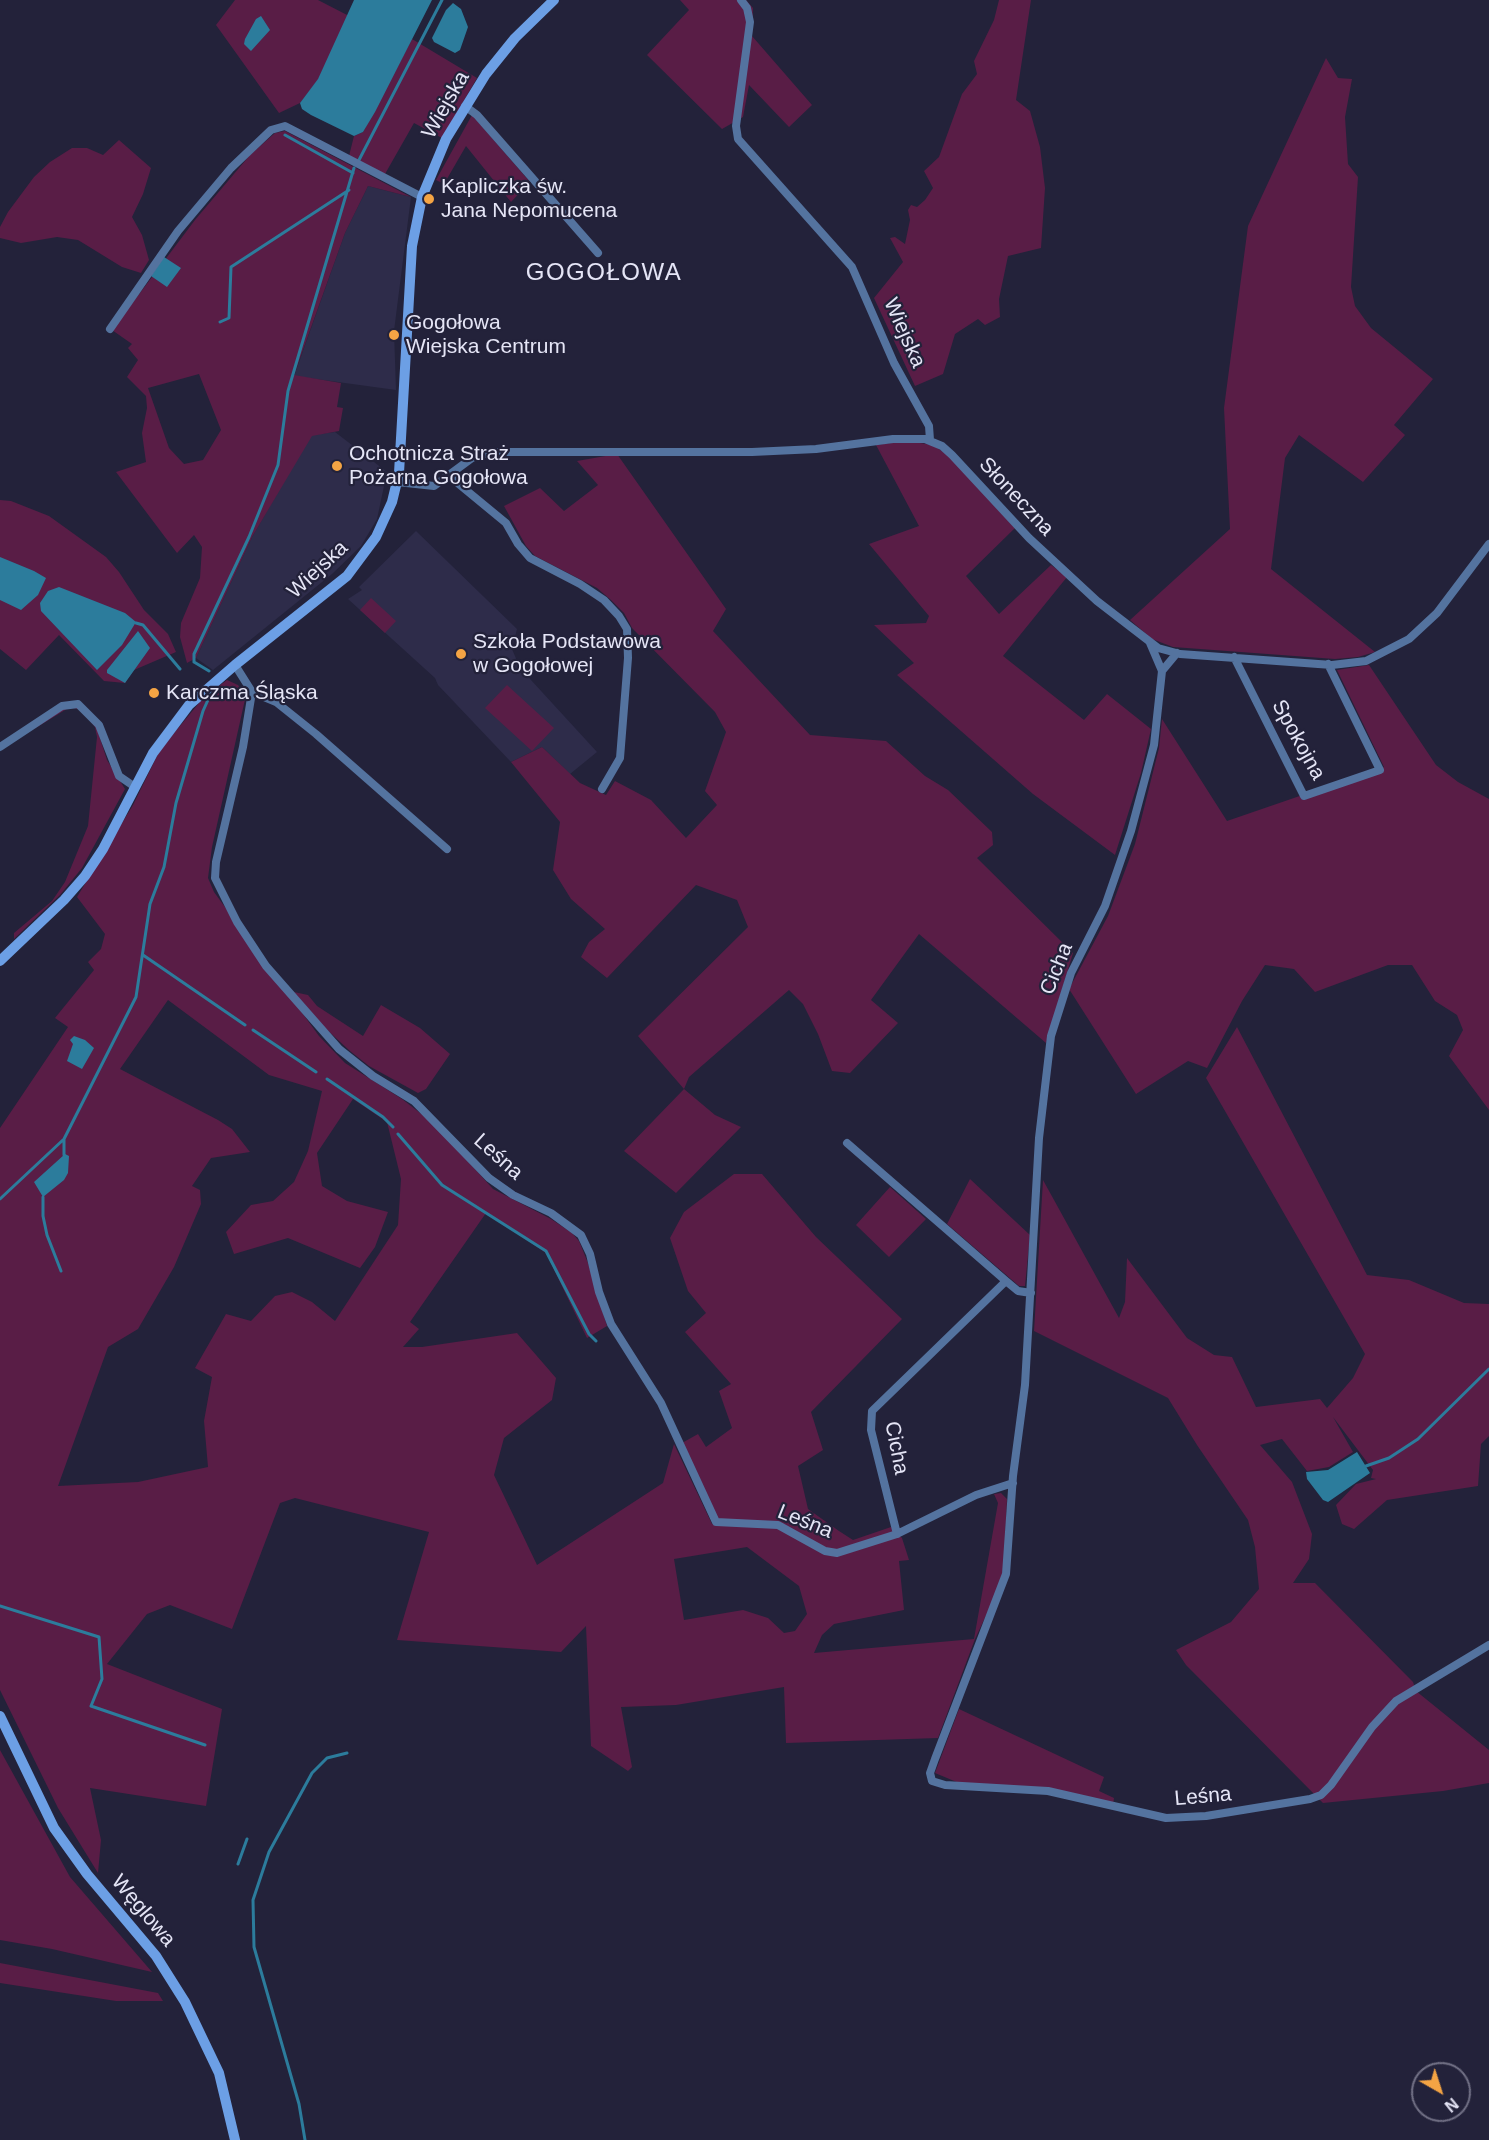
<!DOCTYPE html>
<meta charset="utf-8">
<style>
body{margin:0}
#map{position:relative;width:1489px;height:2140px;overflow:hidden;background:#23223a;font-family:Helvetica,sans-serif}
canvas{display:block}
.north{position:absolute;left:1411px;top:2062px;width:60px;height:60px;box-sizing:border-box;background:#23223a;border:2px solid #717085;border-radius:50%;rotate:141deg;font-size:16px;font-weight:700;line-height:24px;text-align:center;color:#e5e5f6}
.north::after{content:'';display:block;margin:auto;width:21px;height:27px;background:#f4a444;clip-path:polygon(50% 0,100% 100%,50% 72%,0 100%)}
</style>
<div id="map">
<canvas width="1489" height="2140"></canvas>
<div class="north">N</div>
</div>
<script>
const ctx = document.querySelector('canvas').getContext('2d');
ctx.lineJoin = 'round';
function fill(path, color) { ctx.fillStyle = color; ctx.fill(path, 'evenodd'); }
const poly = rows => new Path2D(rows.map(r => 'M' + r).join(''));
function strokePath(path, color, width, dash) { ctx.strokeStyle = color; ctx.lineWidth = width; ctx.lineCap = dash ? 'butt' : 'round'; ctx.setLineDash(dash || []); ctx.stroke(path); }
function write(font, color, halo, rows, align = 'center') {
  ctx.font = font + ' Helvetica,sans-serif'; ctx.lineWidth = 4.5; ctx.setLineDash([]); ctx.textBaseline = 'middle'; ctx.strokeStyle = halo; ctx.fillStyle = color; for (const [text, x, y, turn = 0] of rows) {
    ctx.save(); ctx.translate(x, y); ctx.rotate((+turn || 0) * Math.PI / 180); ctx.textAlign = isNaN(turn) ? turn : align; if (halo) ctx.strokeText(text, 0, 0); ctx.fillText(text, 0, 0); ctx.restore();
  }
}
fill(poly([
 [368,186,411,197,394,331,396,390,294,376,345,233],
 [335,432,387,472,377,519,361,546,332,574,213,670,196,658,252,537,311,435],
 [416,531,517,629,512,649,520,668,597,752,570,774,542,747,511,762,438,685,435,678,348,599,362,590,359,587]
]), '#2e2c4a');
fill(poly([
 [235,0,318,0,349,16,318,80,300,103,279,113,216,25],
 [680,0,746,0,753,8,752,36,812,105,789,127,749,85,743,117,722,129,647,55,689,10],
 [999,0,1031,0,1016,100,1030,111,1040,147,1045,188,1041,248,1008,256,999,299,1000,317,985,325,978,319,955,334,943,374,915,386,874,298,903,262,890,238,895,237,905,244,910,220,908,210,911,205,917,207,925,200,933,188,924,171,939,157,962,94,977,74,974,61,994,20],
 [412,39,477,78,442,138,414,123,385,174,349,156,354,136,363,132],
 [1326,58,1338,78,1352,79,1345,117,1348,164,1358,177,1351,287,1355,306,1371,328,1433,379,1394,425,1405,435,1363,482,1299,435,1285,458,1271,569,1375,652,1358,657,1335,659,1173,647,1152,639,1130,620,1230,529,1224,408,1248,226],
 [472,115,530,182,511,202,466,146,444,184,436,180],
 [285,131,411,197,368,186,345,233,294,375,341,383,337,407,343,408,339,431,312,436,252,537,196,658,187,663,180,637,181,623,200,578,202,547,194,535,177,553,116,472,146,462,142,433,147,408,146,396,127,377,138,360,128,348,132,344,112,330,195,220,250,155,275,133],
 [199,374,221,430,203,460,184,464,169,448,148,388],
 [119,140,151,168,143,194,132,217,142,235,149,260,141,273,122,267,78,240,57,237,21,243,0,238,0,227,8,212,34,177,50,162,72,148,87,148,103,155],
 [907,441,933,445,949,456,1015,528,966,576,999,614,1051,565,1067,577,1003,656,1084,720,1107,694,1151,729,1141,773,1115,855,1033,794,897,675,914,663,874,625,926,623,929,616,869,544,919,526,876,445],
 [617,454,726,609,713,631,810,735,886,741,925,776,948,790,992,832,993,845,977,858,1073,953,1046,1043,919,934,871,1000,898,1023,850,1073,832,1071,818,1034,803,1004,789,990,689,1077,684,1089,715,1115,741,1127,676,1193,624,1151,684,1089,638,1036,748,927,737,900,696,885,607,978,581,957,589,942,605,929,571,899,553,870,560,822,511,762,542,747,580,783,606,795,615,781,651,800,686,838,717,805,705,791,726,732,715,712,632,628,624,613,611,600,597,588,535,556,526,546,504,506,540,488,564,511,598,485,577,461],
 [0,500,11,501,49,516,106,557,119,572,144,610,168,634,176,652,134,670,125,683,104,681,59,635,26,670,0,649],
 [371,598,396,621,385,633,360,610],
 [1369,665,1436,765,1458,782,1489,799,1489,1110,1449,1056,1463,1030,1457,1015,1435,1001,1412,965,1388,965,1315,992,1294,969,1265,965,1242,1001,1207,1068,1188,1061,1136,1094,1069,989,1108,916,1135,844,1159,748,1162,719,1227,821,1384,767,1337,670],
 [227,680,238,685,246,695,212,847,208,878,214,892,319,1036,345,1063,402,1099,433,1123,493,1189,551,1219,572,1233,579,1241,588,1263,607,1326,587,1338,546,1253,486,1213,410,1322,419,1329,403,1347,422,1347,517,1333,556,1378,552,1400,504,1438,494,1475,537,1565,663,1483,674,1444,712,1524,721,1526,682,1443,698,1434,706,1447,732,1428,719,1391,731,1384,685,1332,706,1313,688,1291,670,1238,684,1212,734,1174,762,1174,816,1237,902,1319,811,1412,823,1450,798,1466,808,1509,839,1531,853,1540,891,1527,902,1538,909,1560,899,1561,904,1610,834,1624,822,1635,814,1653,974,1639,998,1503,994,1494,1001,1493,1007,1499,1004,1567,997,1592,975,1639,938,1738,786,1743,784,1687,676,1705,621,1707,632,1767,628,1771,591,1746,586,1626,561,1652,397,1640,429,1532,295,1498,280,1503,232,1629,170,1605,147,1614,107,1664,222,1709,206,1806,90,1788,101,1840,98,1873,58,1808,0,1690,0,1128,68,1027,55,1018,94,970,88,962,101,949,105,934,77,897,133,805,160,750,204,697],
 [168,1000,269,1075,322,1091,308,1151,294,1182,273,1201,251,1205,226,1232,234,1254,288,1238,360,1268,375,1247,388,1212,347,1201,322,1186,317,1153,353,1099,387,1122,401,1179,398,1225,335,1321,312,1302,292,1292,275,1296,251,1321,226,1314,195,1368,212,1377,204,1421,208,1467,138,1482,58,1486,108,1347,138,1329,174,1267,201,1204,200,1190,192,1186,211,1158,250,1152,232,1129,218,1120,120,1069],
 [747,1547,799,1586,807,1614,795,1631,784,1633,768,1618,743,1610,684,1620,674,1559],
 [507,685,554,728,532,751,485,708],
 [74,706,86,712,96,726,107,760,125,789,82,868,60,895,14,939,14,933,52,901,65,882,88,826,97,737,95,727,81,710,70,707,34,729,63,708,68,707],
 [294,992,308,995,317,1006,363,1036,381,1005,420,1028,450,1054,426,1089,418,1093,369,1066,350,1051,324,1027],
 [1237,1027,1367,1275,1409,1280,1464,1303,1489,1304,1489,1436,1481,1444,1478,1486,1387,1500,1354,1529,1342,1524,1336,1505,1356,1484,1376,1479,1371,1478,1373,1470,1333,1417,1353,1452,1329,1467,1307,1471,1282,1439,1260,1445,1292,1482,1312,1534,1309,1559,1293,1583,1315,1583,1413,1682,1416,1691,1489,1750,1489,1783,1443,1791,1323,1803,1186,1665,1176,1650,1231,1622,1259,1589,1255,1547,1248,1520,1197,1445,1168,1398,1034,1331,1043,1180,1119,1318,1125,1302,1127,1258,1187,1338,1214,1355,1232,1357,1256,1407,1320,1399,1327,1408,1353,1378,1365,1354,1206,1078],
 [970,1179,1030,1235,1025,1286,1019,1286,947,1224],
 [890,1187,926,1219,889,1257,856,1225],
 [959,1709,1104,1777,1099,1791,1114,1798,1113,1805,1093,1798,959,1783,935,1773],
 [0,1750,70,1877,152,1972,52,1949,0,1940],
 [0,1963,158,1993,163,2001,116,2001,0,1983]
]), '#591d46');
fill(poly([
 [354,0,432,0,375,112,363,132,354,136,311,115,302,109,300,103,318,79],
 [453,3,461,9,468,27,460,50,455,53,434,42,432,38,446,10],
 [261,16,270,30,251,51,244,44,245,39,256,19],
 [164,257,181,268,167,287,151,276],
 [0,557,34,571,46,578,38,595,21,610,0,600],
 [59,587,125,613,136,622,122,645,97,670,41,611,40,603,48,591],
 [138,631,150,648,125,683,107,673,107,670],
 [74,1036,85,1040,94,1048,82,1069,67,1061,73,1044,70,1040],
 [65,1154,69,1156,68,1173,64,1180,43,1197,34,1182],
 [1357,1452,1370,1473,1328,1502,1323,1500,1307,1479,1306,1472,1328,1470]
]), '#2c7c9c');
strokePath(poly([
 [285,135,353,173],
 [359,160,442,0],
 [220,322,229,318,231,267,349,190],
 [136,623,143,625,180,669],
 [194,662,194,654,249,537,278,465,288,391,354,168],
 [194,662,209,671],
 [143,955,245,1025],
 [253,1030,316,1072],
 [327,1079,383,1117,393,1127],
 [398,1134,442,1185,546,1251,589,1334,596,1341],
 [64,1139,64,1155],
 [43,1197,43,1216,47,1235,61,1271],
 [0,1199,64,1139,136,997,150,904,164,867,176,803,203,711,212,691],
 [1366,1466,1389,1458,1418,1439,1489,1369],
 [0,1606,99,1637,102,1679,91,1706,205,1745],
 [238,1864,247,1839],
 [305,2140,299,2104,254,1947,253,1900,269,1852,312,1773,327,1758,347,1753]
]), '#2c7c9c', 3);
strokePath(poly([
 [741,0,747,8,750,22,736,126,738,139,852,267,894,363,929,426,930,440],
 [465,106,477,115,598,253],
 [110,329,178,231,231,168,271,130,285,126,422,197],
 [449,476,506,523,518,544,530,558,580,584,604,600,619,616,627,629,628,658,620,758,602,789],
 [397,482,434,486,472,458,491,452,752,452,816,449,893,439,925,439,942,446,952,455,1029,538,1097,601,1158,648,1180,654,1332,665,1366,661,1409,639,1437,613,1489,544],
 [1150,643,1162,671,1154,745,1131,831,1105,906,1071,973,1051,1036,1039,1138,1025,1385,1013,1476,1006,1574,935,1759,930,1773,932,1781,945,1785,1048,1791,1166,1818,1206,1816,1310,1799,1321,1795,1331,1785,1372,1727,1396,1701,1489,1645],
 [1234,657,1304,796,1380,770,1328,664],
 [235,665,252,692,243,747,216,862,215,878,237,922,266,966,339,1049,373,1076,414,1101,489,1178,513,1195,551,1213,581,1235,590,1254,599,1292,611,1324,661,1403,716,1522,778,1525,825,1551,837,1553,897,1534,976,1495,1013,1483],
 [1162,671,1177,653],
 [252,692,276,702,316,734,447,849],
 [0,747,62,706,78,704,99,725,119,776,135,787],
 [847,1143,1006,1281,1018,1291,1031,1293],
 [897,1534,871,1430,872,1411,1006,1281]
]), '#54739f', 8);
strokePath(poly([
 [0,961,64,900,85,876,103,849,153,753,189,705,235,665,347,576,376,537,392,502,399,473,412,246,422,197,446,139,486,74,515,38,554,0],
 [0,1716,54,1828,87,1874,156,1956,185,2002,219,2073,235,2140]
]), '#6c9fe5', 10);
for (const [x, y, r, color] of [
 [429,199,6,"#f4a444"],
 [394,335,6,"#f4a444"],
 [337,466,6,"#f4a444"],
 [461,654,6,"#f4a444"],
 [154,693,6,"#f4a444"]
]) { const dot = new Path2D(); dot.arc(x, y, r, 0, 2 * Math.PI); ctx.fillStyle = color; ctx.fill(dot); strokePath(dot, '#23223a', 2); }
write('21px', '#e5e5f6', '#23223a', [
 ["Wiejska",446,105,-60],
 ["Wiejska",904,333,66],
 ["Słoneczna",1016,497,47],
 ["Wiejska",318,570,-43],
 ["Spokojna",1298,740,61],
 ["Cicha",1057,969,-68],
 ["Leśna",498,1157,42],
 ["Cicha",896,1448,79],
 ["Leśna",805,1522,22],
 ["Leśna",1203,1797,-5],
 ["Węglowa",143,1911,50]
]);
write('21px', '#e5e5f6', '#23223a', [
 ["Kapliczka św.",441,187],
 ["Jana Nepomucena",441,211],
 ["Gogołowa",406,323],
 ["Wiejska Centrum",406,347],
 ["Ochotnicza Straż",349,454],
 ["Pożarna Gogołowa",349,478],
 ["Szkoła Podstawowa",473,642],
 ["w Gogołowej",473,666],
 ["Karczma Śląska",166,693]
], 'left');
ctx.letterSpacing = '1.5px';
write('24px', '#e5e5f6', '#23223a', [
 ["GOGOŁOWA",604,273]
]);
ctx.letterSpacing = '0px';
</script>
